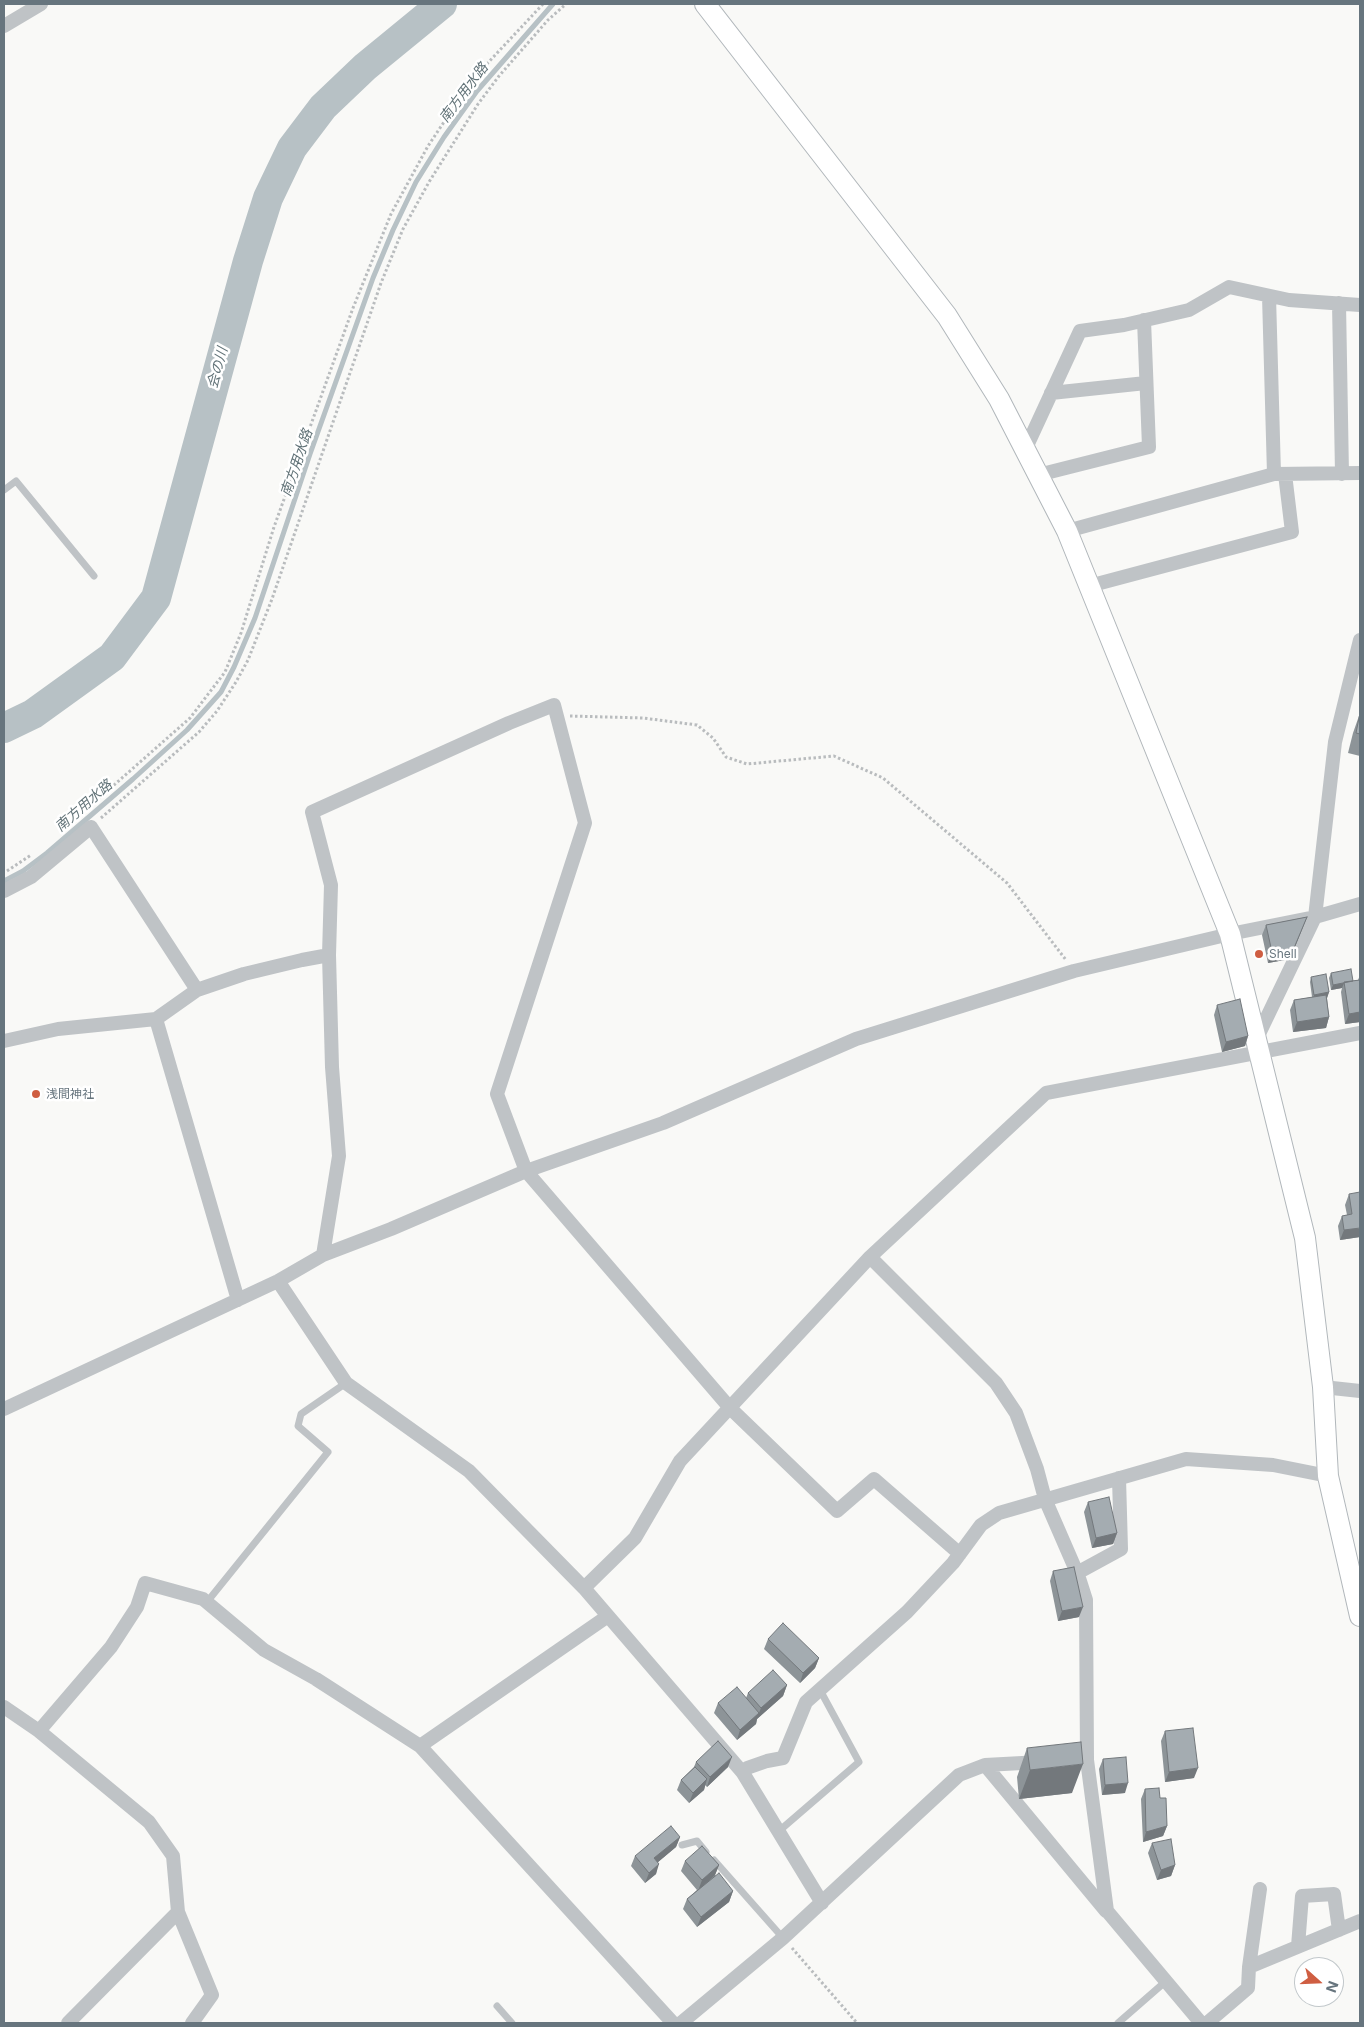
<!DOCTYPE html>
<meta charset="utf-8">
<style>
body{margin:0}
#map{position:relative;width:1364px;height:2027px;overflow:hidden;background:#f9f9f7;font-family:Inter,sans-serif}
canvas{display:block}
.frame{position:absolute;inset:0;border:5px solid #67757e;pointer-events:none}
.north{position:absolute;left:1294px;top:1957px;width:50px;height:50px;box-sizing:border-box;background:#fff;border:1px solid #c2c8cb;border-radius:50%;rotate:110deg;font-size:14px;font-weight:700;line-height:20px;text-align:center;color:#67757e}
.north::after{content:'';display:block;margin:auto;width:18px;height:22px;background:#cf5e42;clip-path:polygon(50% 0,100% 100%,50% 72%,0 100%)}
</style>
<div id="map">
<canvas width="1364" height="2027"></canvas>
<div class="frame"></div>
<div class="north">N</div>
</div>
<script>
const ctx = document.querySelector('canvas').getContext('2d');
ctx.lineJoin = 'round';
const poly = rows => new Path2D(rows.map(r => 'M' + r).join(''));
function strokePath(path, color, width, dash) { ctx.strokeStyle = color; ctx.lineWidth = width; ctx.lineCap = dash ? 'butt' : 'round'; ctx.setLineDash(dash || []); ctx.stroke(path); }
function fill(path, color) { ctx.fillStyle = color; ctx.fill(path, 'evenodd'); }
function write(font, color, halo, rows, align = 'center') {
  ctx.font = font + ' Inter,"Noto Sans JP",sans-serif'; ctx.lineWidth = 5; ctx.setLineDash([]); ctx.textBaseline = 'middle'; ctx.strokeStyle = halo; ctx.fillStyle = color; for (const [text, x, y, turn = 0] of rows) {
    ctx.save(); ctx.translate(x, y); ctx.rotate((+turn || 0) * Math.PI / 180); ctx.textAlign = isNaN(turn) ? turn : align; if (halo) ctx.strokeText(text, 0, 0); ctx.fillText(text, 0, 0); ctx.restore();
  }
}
strokePath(poly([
 [4,881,23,871,47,853,133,779,187,730,221,692,234,667,255,618,310,454,373,278,393,230,416,182,444,137,477,91,553,4]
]), '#b7c1c5', 5);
strokePath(poly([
 [4,728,33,714,112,657,156,598,248,261,268,198,292,148,323,107,365,67,442,4]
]), '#b7c1c5', 30);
const secondary = poly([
 [705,4,947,316,999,399,1067,531,1230,934,1305,1238,1323,1387,1328,1476,1360,1616]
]);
strokePath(secondary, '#b1b7bb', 22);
strokePath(poly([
 [570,716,643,718,697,725,713,738,726,757,747,764,834,756,883,778,1007,883,1066,960],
 [80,815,190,718,225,672,241,633,274,527,353,308,391,214,428,146,454,107,484,67,543,4],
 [101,818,199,732,217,711,236,682,248,660,272,599,381,283,403,229,429,182,478,104,499,76,548,20,566,4],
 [7,871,31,855],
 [792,1948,857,2023]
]), '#b9bcbe', 3, [2.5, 2.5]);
strokePath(poly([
 [4,490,16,481,94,576],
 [207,1602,328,1452,298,1426,301,1414,346,1383],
 [779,1831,859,1762,820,1690],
 [682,1845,697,1841,706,1852],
 [714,1860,783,1938],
 [497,2006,512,2023],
 [1118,2023,1165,1982]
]), '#bfc3c6', 7);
strokePath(poly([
 [4,26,41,4],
 [1269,296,1274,474],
 [1339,303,1342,474],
 [1051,393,1146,383],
 [1025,450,1080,331,1124,325,1189,310,1229,287,1289,300,1360,305],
 [1038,475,1149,447,1144,320],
 [1067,531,1274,474,1360,473],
 [1089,586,1292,532,1285,474],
 [4,891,31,877,91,827,197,990],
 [156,1019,197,990,244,974,302,960,329,955],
 [1257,1038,1315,917,1335,742,1360,640],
 [4,1041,58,1029,156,1019,238,1300],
 [323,1255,339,1156,332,1067,329,955,331,885,312,812,509,723,554,705,585,823,497,1094,526,1171,730,1408,837,1511,874,1479,960,1554],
 [870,1257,996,1383,1016,1413,1037,1469,1045,1499,1078,1575,1086,1600,1087,1760,1107,1911,1201,2023],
 [278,1281,346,1383,469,1471,584,1588,743,1773,822,1903],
 [1323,1387,1360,1391],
 [4,1409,278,1281,323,1255,391,1229,526,1171,663,1123,856,1039,1074,971,1230,934,1315,917,1360,904],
 [1077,1573,1121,1549,1119,1478],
 [584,1588,635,1538,680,1461,870,1257,1046,1093,1360,1033],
 [4,1707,39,1731,149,1822,173,1856,178,1912,212,1995,192,2023],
 [39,1731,111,1647,137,1607,145,1583,203,1599,264,1650,316,1679,420,1746,673,2023],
 [420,1746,608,1616],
 [985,1765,1106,1911],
 [743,1773,747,1768,767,1761,783,1758,806,1702,907,1612,953,1563,981,1525,999,1513,1186,1459,1273,1465,1328,1476],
 [1298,1946,1302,1896,1334,1894,1339,1930],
 [1249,1967,1260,1889],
 [68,2023,178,1912],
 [681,2023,783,1938,959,1775,985,1765,1041,1762],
 [1207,2023,1248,1988,1249,1967,1360,1921]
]), '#bfc3c6', 14);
strokePath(secondary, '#fff', 20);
fill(poly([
 [1360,713,1360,756,1348,753,1353,733],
 [1307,917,1290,959,1268,963,1262,935,1266,925],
 [1331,973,1353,981,1358,980,1360,975,1360,1022,1345,1024,1341,992,1342,988,1331,990,1329,978],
 [1311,977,1329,992,1327,998,1329,1017,1326,1028,1293,1032,1290,1010,1294,1000,1312,997,1310,982],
 [1217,1005,1248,1036,1245,1046,1222,1052,1214,1015],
 [1349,1194,1360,1237,1340,1240,1338,1226,1342,1216,1347,1215,1345,1205],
 [1088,1502,1117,1533,1113,1544,1092,1548,1084,1512],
 [1053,1571,1079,1617,1058,1621,1050,1581],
 [768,1639,819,1658,815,1668,800,1683,764,1649],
 [787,1685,783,1696,757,1719,756,1724,737,1740,714,1713,718,1703,746,1698,748,1693],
 [1165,1731,1194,1778,1165,1782,1161,1741],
 [1027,1748,1072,1793,1019,1799,1017,1777],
 [1103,1759,1125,1793,1102,1795,1099,1769],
 [696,1762,728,1767,707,1787,705,1785,704,1790,689,1803,677,1790,681,1780,694,1767],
 [1145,1789,1160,1798,1167,1826,1163,1836,1143,1842,1141,1799],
 [680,1837,676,1847,658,1862,656,1874,645,1883,631,1866,635,1856],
 [1152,1843,1175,1865,1171,1876,1157,1880,1148,1853],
 [685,1861,719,1865,715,1875,733,1891,729,1902,697,1927,683,1909,687,1899,697,1890,681,1871]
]), '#8d9498');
fill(poly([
 [1307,917,1290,959,1268,963,1272,952],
 [1344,983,1342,988,1331,990,1333,985],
 [1329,992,1327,998,1313,1000,1314,995],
 [1360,1012,1360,1022,1345,1024,1349,1014],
 [1329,1017,1326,1028,1293,1032,1297,1022],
 [1248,1036,1245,1046,1222,1052,1226,1042],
 [1360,1228,1360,1237,1340,1240,1344,1230],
 [1117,1533,1113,1544,1092,1548,1096,1538],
 [1083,1607,1079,1617,1058,1621,1062,1611],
 [819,1658,815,1668,800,1683,803,1673],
 [787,1685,783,1696,757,1719,756,1724,737,1740,740,1730,759,1713,761,1708],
 [732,1757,728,1767,707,1787,710,1777],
 [1083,1764,1072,1793,1019,1799,1030,1770],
 [1198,1768,1194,1778,1165,1782,1169,1772],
 [707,1779,704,1790,689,1803,693,1793],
 [1128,1783,1125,1793,1102,1795,1105,1785],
 [1167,1826,1163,1836,1143,1842,1146,1832],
 [680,1837,676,1847,651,1868,654,1858],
 [659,1864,656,1874,645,1883,649,1873],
 [719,1865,715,1875,698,1891,702,1880],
 [1175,1865,1171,1876,1157,1880,1161,1870],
 [733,1891,729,1902,697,1927,701,1917]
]), '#73787c');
const building = poly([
 [1360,713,1360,734,1356,733,1360,713],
 [1307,917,1294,948,1272,952,1266,925,1307,917],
 [1351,969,1353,981,1333,985,1331,973,1351,969],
 [1326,974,1329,992,1314,995,1311,977,1326,974],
 [1360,980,1360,1012,1349,1014,1344,982,1360,980],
 [1326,995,1329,1017,1297,1022,1294,1000,1326,995],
 [1240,999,1248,1036,1226,1042,1217,1005,1240,999],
 [1360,1192,1360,1228,1344,1230,1342,1216,1352,1214,1349,1194,1360,1192],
 [1109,1497,1117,1533,1096,1538,1088,1502,1109,1497],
 [1074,1567,1083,1607,1062,1611,1053,1571,1074,1567],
 [783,1623,819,1658,803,1673,768,1639,783,1623],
 [773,1670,787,1685,761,1708,748,1693,773,1670],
 [737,1687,759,1713,740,1730,718,1703,737,1687],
 [1193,1728,1198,1768,1169,1772,1165,1731,1193,1728],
 [718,1741,732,1757,710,1777,696,1762,718,1741],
 [1081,1742,1083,1764,1030,1770,1027,1748,1081,1742],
 [1126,1757,1128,1783,1105,1785,1103,1759,1126,1757],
 [695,1767,707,1779,693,1793,681,1780,695,1767],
 [1159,1788,1160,1798,1166,1798,1167,1826,1146,1832,1145,1789,1159,1788],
 [671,1826,680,1837,654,1858,659,1864,649,1873,635,1856,671,1826],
 [1171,1839,1175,1865,1161,1870,1152,1843,1171,1839],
 [702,1846,719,1865,702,1880,685,1861,702,1846],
 [719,1873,733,1891,701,1917,687,1899,719,1873]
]);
fill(building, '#a4acb1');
strokePath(building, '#73787c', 1);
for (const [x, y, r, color] of [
 [1259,954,5,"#cf5e42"],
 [36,1094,5,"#cf5e42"]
]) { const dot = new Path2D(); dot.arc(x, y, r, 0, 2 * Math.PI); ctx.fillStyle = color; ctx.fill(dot); strokePath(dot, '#fff', 2); }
write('12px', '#67757e', '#fff', [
 ["Shell",1269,954],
 ["浅間神社",46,1094]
], 'left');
write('italic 14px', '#627378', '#fff', [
 ["南方用水路",464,93,-53],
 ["会の川",218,368,-75],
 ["南方用水路",297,463,-71],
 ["南方用水路",84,806,-41]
]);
</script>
